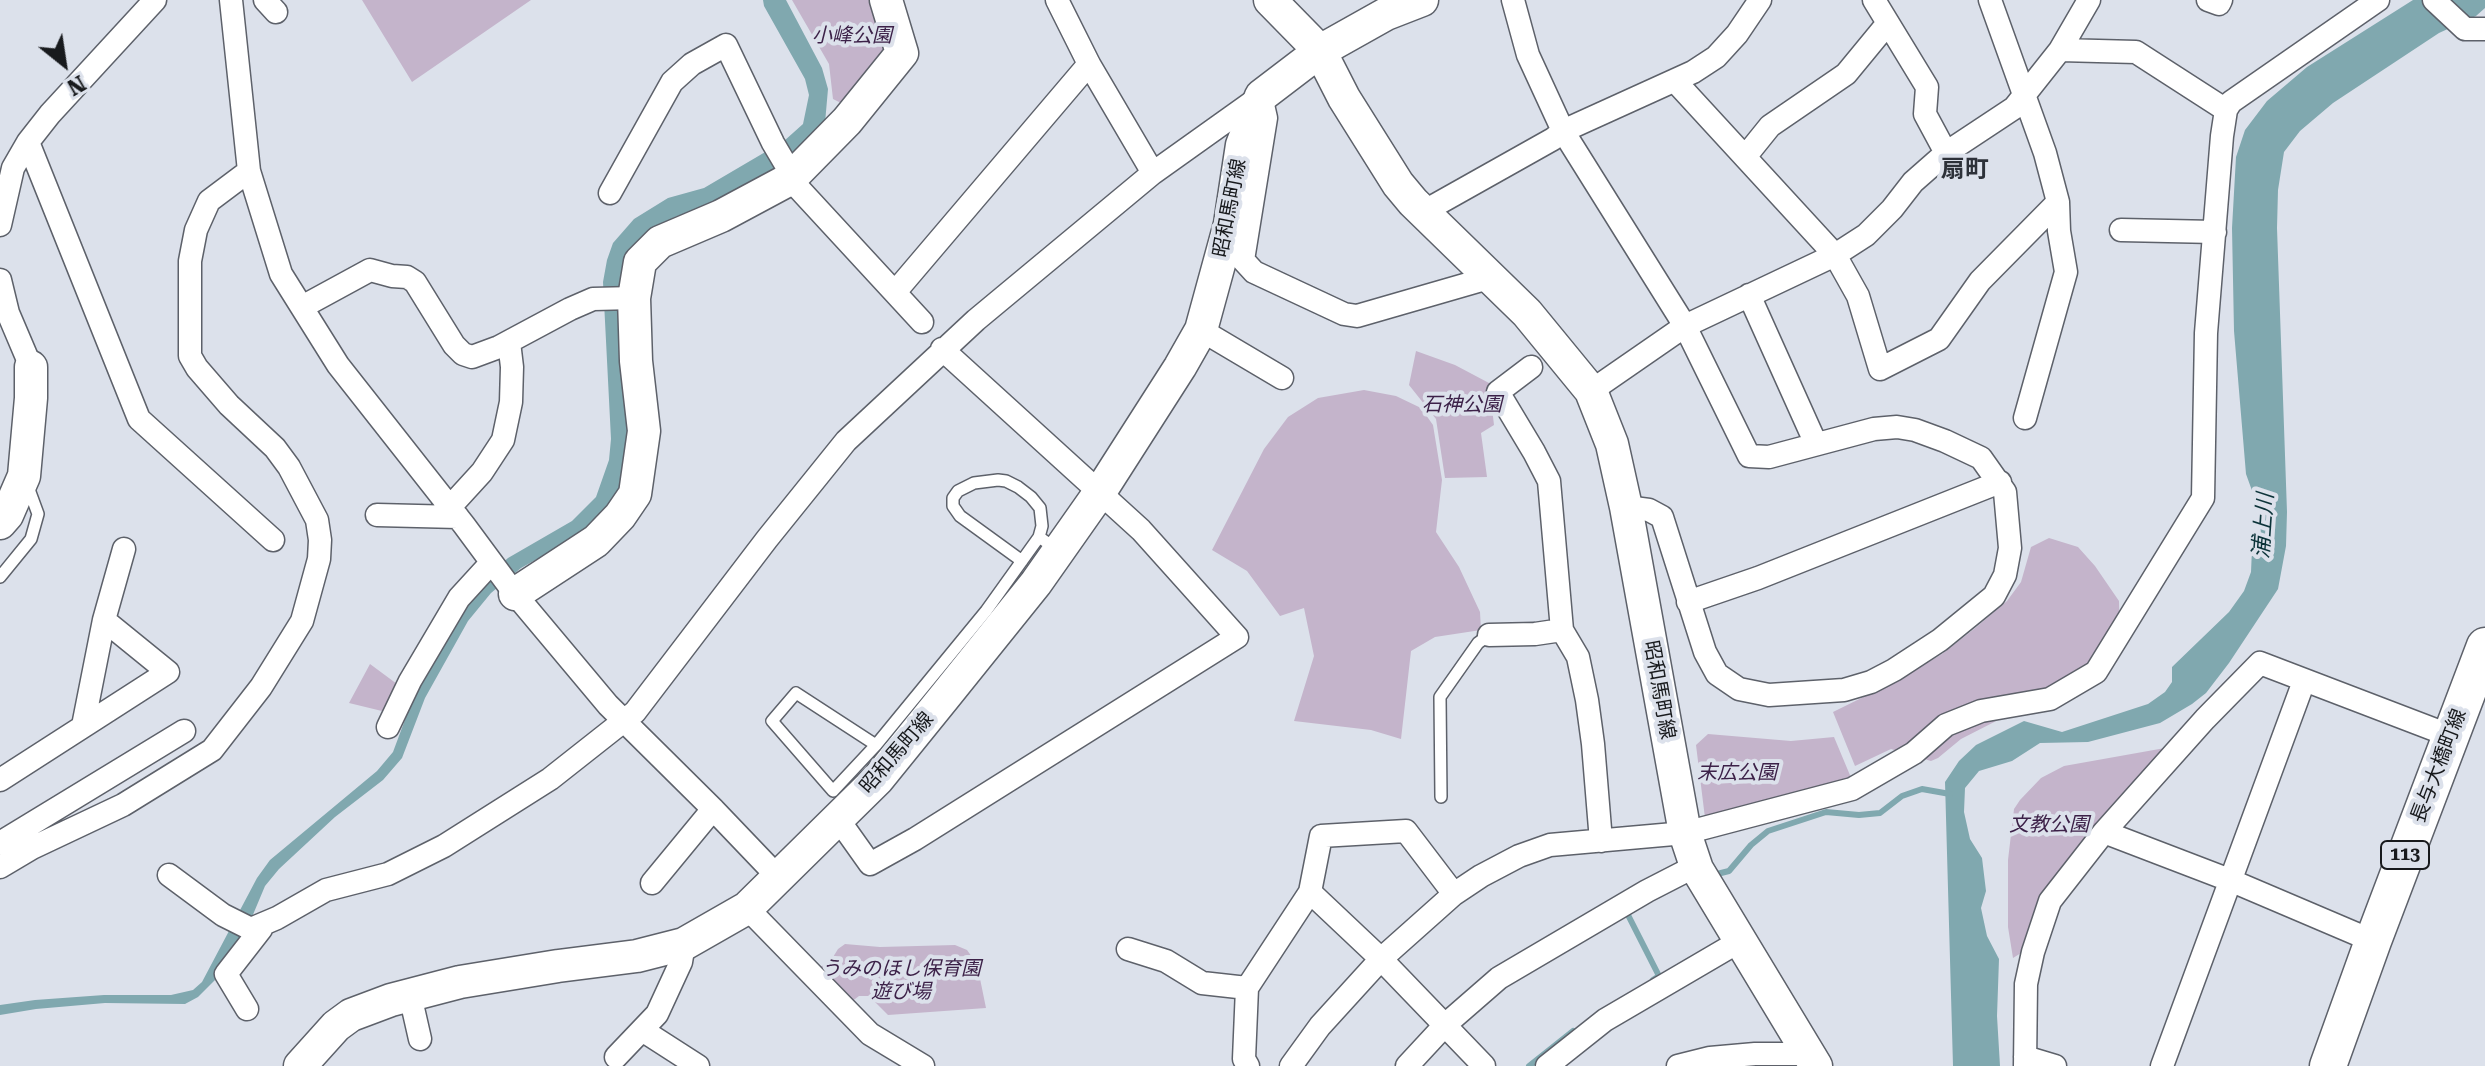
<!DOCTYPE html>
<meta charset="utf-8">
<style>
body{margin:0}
#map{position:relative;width:2485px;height:1066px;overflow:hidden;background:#dce1eb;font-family:"Roboto Serif",serif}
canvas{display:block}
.north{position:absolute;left:24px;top:24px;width:80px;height:80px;-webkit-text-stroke:6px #dce1eb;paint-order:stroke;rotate:150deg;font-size:22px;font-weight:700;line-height:32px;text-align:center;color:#181a1d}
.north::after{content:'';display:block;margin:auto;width:28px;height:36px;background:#181a1d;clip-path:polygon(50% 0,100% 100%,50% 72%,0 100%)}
</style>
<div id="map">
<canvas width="2485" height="1066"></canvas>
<div class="north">N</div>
</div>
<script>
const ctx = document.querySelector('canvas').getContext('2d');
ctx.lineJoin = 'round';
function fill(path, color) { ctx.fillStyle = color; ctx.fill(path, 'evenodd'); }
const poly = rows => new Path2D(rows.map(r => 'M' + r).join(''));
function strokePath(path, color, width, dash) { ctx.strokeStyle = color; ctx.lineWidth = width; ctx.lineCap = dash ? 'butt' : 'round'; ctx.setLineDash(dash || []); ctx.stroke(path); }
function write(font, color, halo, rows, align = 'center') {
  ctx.font = font + ' "Roboto Serif","Noto Sans JP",serif'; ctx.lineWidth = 8; ctx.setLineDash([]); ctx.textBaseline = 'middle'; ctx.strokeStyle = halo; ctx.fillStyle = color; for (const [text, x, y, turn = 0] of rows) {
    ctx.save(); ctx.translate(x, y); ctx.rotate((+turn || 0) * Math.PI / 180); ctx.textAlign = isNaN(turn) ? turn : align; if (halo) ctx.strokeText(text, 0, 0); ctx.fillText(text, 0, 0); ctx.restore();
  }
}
fill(poly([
 [362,0,531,0,412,82],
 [792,0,876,0,892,49,847,106,833,99,829,64],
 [1416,351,1455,365,1489,383,1494,425,1481,433,1487,477,1445,478,1436,419,1409,385],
 [1364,390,1396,396,1421,408,1433,425,1442,480,1436,532,1459,567,1480,612,1481,630,1435,637,1411,651,1401,739,1371,730,1294,721,1314,656,1304,608,1280,616,1247,571,1212,550,1264,449,1288,417,1318,398],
 [2049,538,2078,547,2095,566,2119,601,2120,648,2002,718,1961,739,1938,758,1931,761,1891,749,1855,766,1833,712,1902,678,1942,654,1974,629,2007,601,2021,582,2031,547],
 [370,664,397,684,386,712,349,703],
 [1708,734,1791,741,1834,737,1852,780,1705,818,1696,745],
 [2165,748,2034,923,2021,953,2013,958,2008,927,2008,860,2014,809,2020,800,2041,778,2064,766],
 [845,944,880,947,955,945,967,950,977,964,986,1008,888,1015,869,996,859,996,851,1002,820,967,830,962,838,949]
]), '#c4b4cb');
fill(poly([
 [763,0,786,0,822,68,828,89,825,123,801,154,707,210,677,216,659,226,646,234,629,253,630,439,621,487,607,509,582,534,521,568,491,593,468,621,425,698,402,758,383,780,335,817,279,869,265,886,252,917,217,978,198,997,185,1004,105,1003,36,1009,0,1015,0,1005,35,1000,104,995,171,995,193,990,202,982,257,878,270,860,377,771,393,752,415,693,459,614,481,582,508,558,572,521,596,497,609,460,611,439,603,282,607,260,613,243,634,219,668,198,704,188,784,141,803,124,809,95,805,79,764,6],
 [2413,0,2485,0,2485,8,2476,16,2439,33,2333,103,2300,131,2284,152,2278,190,2277,228,2287,512,2286,546,2278,589,2229,663,2206,693,2192,704,2160,723,2088,742,2040,743,2012,761,1979,771,1965,788,1964,812,1970,839,1982,858,1986,891,1981,908,1987,936,1999,959,1997,1016,2000,1066,1953,1066,1945,782,1959,761,1976,745,2024,721,2062,732,2148,704,2165,692,2172,682,2172,667,2229,612,2244,591,2251,572,2252,549,2262,546,2259,510,2246,474,2234,331,2232,228,2236,157,2245,130,2267,101,2307,67]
]), '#80a8af');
strokePath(poly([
 [1717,874,1729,871,1751,845,1768,831,1826,812,1859,815,1880,813,1902,796,1922,789,1950,794],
 [1626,911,1659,976,1653,980],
 [1529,1066,1573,1031]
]), '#80a8af', 6);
const lane = poly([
 [1022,561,960,516,953,506,953,498,958,491,974,483,998,480,1006,481,1018,487,1031,497,1040,508,1042,526,1039,537],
 [0,577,31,539,38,514,27,484],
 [876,745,796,693,772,721,833,791,876,745,986,611,1039,537,1055,548],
 [1441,797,1440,697,1478,643,1489,635]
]);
const street = poly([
 [231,0,249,171,281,274,338,365,464,525,515,594,608,705,713,809,778,877],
 [265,0,276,12],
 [1057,0,1089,64,1153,173],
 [1513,0,1528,55,1563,131,1685,326,1749,456,1769,457,1874,429,1897,427,1915,430,1945,441,1981,458,2005,492,2010,548,2005,575,1994,596,1940,640,1894,670,1871,682,1844,690,1769,695,1739,689,1717,674,1705,652,1662,517,1649,510,1626,507],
 [1874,0,1927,87,1925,114,1946,153],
 [1990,0,2045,153,2058,202,2059,231,2066,272,2025,418],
 [2208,0,2219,4,2221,0],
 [2434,0,2465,29,2485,29],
 [2060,50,2136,52,2226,110],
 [1675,81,1835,255,1858,296,1880,369,1939,339,1980,281,2058,202],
 [28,142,139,419,273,540],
 [1745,157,1770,126,1846,74,1888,23],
 [610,193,672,82,692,64,726,45,773,143,786,165,790,179,922,322],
 [1423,212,1553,139,1563,131,1693,72,1716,57,1737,34,1760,0],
 [0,225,13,168,28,142,50,114,155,0],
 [2121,230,2215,232],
 [0,280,8,313,31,367],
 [896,291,1089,64],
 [1749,295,1816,444],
 [302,307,370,270,392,276,407,277,415,282,454,345,463,354,472,357,499,347,570,309,593,299,634,298],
 [1201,330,1282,378],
 [1531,367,1498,392,1534,452,1549,481,1562,630],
 [1591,391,1685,326,1835,255,1866,235,1892,209,1913,182,1946,153,2014,108,2060,50,2089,0],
 [450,507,482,472,503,440,511,402,512,367,509,342],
 [377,515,458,517],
 [1688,602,1758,578,2000,482],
 [1489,635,1535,634,1562,630,1578,657,1587,700,1593,744,1601,841],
 [83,726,104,620,124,549],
 [388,727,410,681,459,598,491,563],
 [0,780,168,672,104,620],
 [838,819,870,864,915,839,1237,637,1141,530,942,349],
 [2104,832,2232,881,2373,941],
 [0,843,184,731],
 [0,867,32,848,123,805,212,750,261,687,302,621,319,559,320,540,317,520,289,467,275,448,229,405,197,368,190,356,190,261,196,230,209,201,249,171],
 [169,875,223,915,251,929,277,918,326,890,388,874,444,846,550,779,635,712,767,539,846,441,976,320,1153,173,1261,96,1266,118,1243,260,1254,272,1344,314,1357,316,1492,277],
 [652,883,713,809],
 [1310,892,1381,959,1484,1066],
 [747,908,870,1034,923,1066],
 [1128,949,1166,961,1202,983,1247,988],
 [410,995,420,1039],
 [247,1009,226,974,261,929,263,924],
 [642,1030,698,1066],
 [616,1057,657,1014,681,962,684,944],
 [2025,1057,2055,1066],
 [1248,1066,1244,1059,1247,988,1310,892,1321,836,1406,831,1454,894],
 [1291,1066,1320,1026,1381,959,1454,894,1481,876,1519,856,1550,845,1685,833,1852,789,1914,753,1946,725,1981,711,2050,699,2096,672,2203,498,2206,333,2222,136,2226,110,2231,102,2378,0],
 [1407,1066,1445,1025,1499,978,1647,891,1684,872,1697,869],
 [1547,1066,1605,1020,1740,941],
 [1678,1066,1710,1058,1755,1054,1809,1054],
 [2025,1066,2026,984,2033,952,2050,901,2104,832,2205,719,2260,663,2451,736],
 [2162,1066,2304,681]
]);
const secondary = poly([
 [1270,0,1320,51,1344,98,1398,184,1413,202,1527,313,1591,391,1612,444,1626,507,1685,833,1697,869,1816,1066],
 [0,523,7,515,24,476,31,398,31,367],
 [515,594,596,541,620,516,635,494,644,431,636,361,634,298,640,262,660,242,721,216,790,179,847,121,902,53,886,0],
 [300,1066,336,1026,351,1015,391,1000,460,982,558,966,637,956,684,944,747,908,878,779,946,695,1036,583,1100,492,1180,367,1201,330,1230,224,1242,145,1261,96,1320,51,1386,14,1422,0]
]);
const primary = poly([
 [2328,1066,2373,941,2485,646]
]);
strokePath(lane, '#5d616a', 14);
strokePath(street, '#5d616a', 25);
strokePath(secondary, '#5d616a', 35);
strokePath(primary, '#5d616a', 39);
strokePath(lane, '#fff', 11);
strokePath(street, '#fff', 22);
strokePath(secondary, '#fff', 32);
strokePath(primary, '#fff', 36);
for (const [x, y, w] of [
 [2405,855,48]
]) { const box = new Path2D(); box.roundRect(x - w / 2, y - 14, w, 28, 6); ctx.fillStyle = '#dce1eb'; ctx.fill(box); strokePath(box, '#181a1d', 2); }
write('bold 18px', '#181a1d', null, [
 ["113",2405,855]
]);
write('italic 20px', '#3c2148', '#dce1eb', [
 ["小峰公園",852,36],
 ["石神公園",1462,405],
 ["末広公園",1737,773],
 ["文教公園",2049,825],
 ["うみのほし保育園",901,969],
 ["遊び場",901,992]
]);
write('20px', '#181a1d', '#dce1eb', [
 ["昭和馬町線",1230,208,-79],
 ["昭和馬町線",1659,690,80],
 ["昭和馬町線",897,753,-49],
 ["長与大橋町線",2439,766,-69]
]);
write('italic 22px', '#0b3339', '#dce1eb', [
 ["浦上川",2264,526,-86]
]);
write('bold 24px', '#2d3139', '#dce1eb', [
 ["扇町",1965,170]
]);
</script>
